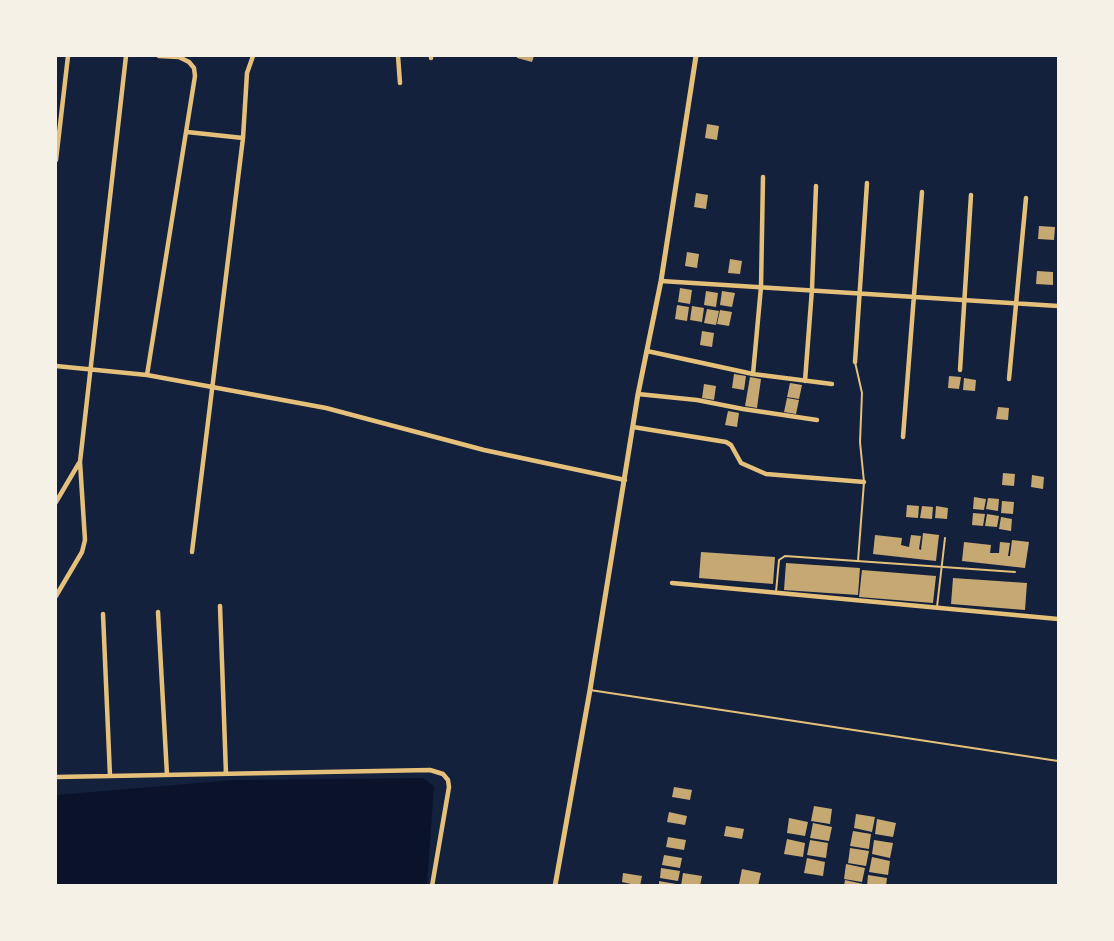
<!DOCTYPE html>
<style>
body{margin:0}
#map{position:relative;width:1114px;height:941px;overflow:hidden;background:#14213d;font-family:Lato,sans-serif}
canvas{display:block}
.frame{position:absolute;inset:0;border:57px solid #f6f1e7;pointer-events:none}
</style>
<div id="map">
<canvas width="1114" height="941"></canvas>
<div class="frame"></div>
</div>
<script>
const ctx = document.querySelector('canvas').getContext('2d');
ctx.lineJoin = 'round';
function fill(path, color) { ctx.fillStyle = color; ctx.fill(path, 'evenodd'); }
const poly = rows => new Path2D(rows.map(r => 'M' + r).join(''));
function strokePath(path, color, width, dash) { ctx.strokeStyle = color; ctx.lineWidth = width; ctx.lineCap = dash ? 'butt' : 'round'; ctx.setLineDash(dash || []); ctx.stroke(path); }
fill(poly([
 [423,778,434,786,427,885,56,885,56,795,233,780]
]), '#0b132b');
fill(poly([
 [517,56,534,56,532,62,517,58],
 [707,124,719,126,717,140,705,138],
 [696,193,708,195,706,209,694,207],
 [1039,226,1055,227,1054,240,1038,239],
 [687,252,699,254,697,268,685,266],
 [730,259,742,261,740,274,728,273],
 [1037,271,1053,272,1053,285,1036,284],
 [680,288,692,290,690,304,678,302],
 [706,291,718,293,716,307,704,305],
 [722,291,735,293,732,307,720,305],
 [677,305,689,307,687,321,675,319],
 [692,306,704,308,702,322,690,320],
 [707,309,719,311,716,325,704,323],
 [720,310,732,312,729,326,717,324],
 [702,331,714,333,712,347,700,345],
 [734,374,746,376,744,390,732,388],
 [949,376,961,377,959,389,948,388],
 [750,377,761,379,757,408,745,406],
 [964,378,976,380,975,391,963,390],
 [790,383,802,385,799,399,787,397],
 [704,384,716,386,714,400,702,398],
 [787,398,799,400,796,414,784,412],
 [998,407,1009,408,1008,420,996,419],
 [728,411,739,413,737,427,725,425],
 [1003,473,1015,474,1014,486,1002,485],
 [1032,475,1044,477,1043,489,1031,487],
 [974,497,986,499,984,510,973,509],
 [988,498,999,499,998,511,986,509],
 [1002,501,1014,502,1013,514,1001,513],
 [907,505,919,506,918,518,906,517],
 [922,506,933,507,932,519,920,518],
 [936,506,948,508,947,519,935,518],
 [973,513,985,514,983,526,972,525],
 [987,514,999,516,997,527,985,526],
 [1001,517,1012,519,1011,531,999,529],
 [923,533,939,535,936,561,873,554,875,535,902,538,901,545,909,547,911,535,921,536,919,549,921,550],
 [1012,540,1029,542,1025,568,962,561,964,542,991,545,990,553,999,553,1000,542,1010,543,1008,556,1010,556],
 [701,552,775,557,773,584,699,578],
 [786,563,860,568,858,595,784,590],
 [862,570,936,576,933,603,859,597],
 [953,578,1027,583,1025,610,951,604],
 [674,787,692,790,690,800,672,797],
 [814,806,832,809,830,824,811,821],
 [669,812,687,816,685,825,667,822],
 [856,814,875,817,872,832,854,828],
 [789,818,808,822,805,836,787,833],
 [877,819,896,823,893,837,875,834],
 [813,823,832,827,829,841,810,838],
 [726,826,744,829,742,839,724,836],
 [853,831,871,834,869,849,850,846],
 [668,837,686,840,684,850,666,847],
 [787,839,805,843,803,857,784,854],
 [810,840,828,843,826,858,807,855],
 [874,840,893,843,890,858,872,854],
 [850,848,869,851,866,866,848,863],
 [664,855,682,858,680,868,662,865],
 [872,857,890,861,888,875,869,872],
 [807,858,825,862,823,876,804,873],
 [846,864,865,868,862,882,844,879],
 [661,868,680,871,678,881,660,878],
 [742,869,761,873,758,886,739,884],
 [623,873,642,876,640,886,622,882],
 [683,873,702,876,700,886,681,886],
 [868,875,887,878,886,886,867,886],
 [845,880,863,884,863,886,844,886],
 [659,881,676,884,676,886,659,886]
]), '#c6a872');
strokePath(poly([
 [855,362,862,393,860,442,864,482,858,561],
 [776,592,779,560,785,556,1015,572],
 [937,607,945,538],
 [590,690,1058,761]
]), '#e5c07b', 2);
strokePath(poly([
 [398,56,400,83],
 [431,56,431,58],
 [187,132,243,138],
 [56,160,68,56],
 [661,281,1058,306],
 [647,351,753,374,832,384],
 [855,362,867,183],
 [56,366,147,375,326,408,484,450,625,480],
 [960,370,971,195],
 [753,374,761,287,763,177],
 [147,375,195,76,194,68,189,62,179,57,159,56],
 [1009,379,1026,198],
 [805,381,812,289,816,186],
 [638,394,697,400,743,409,817,420],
 [633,427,726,442,731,445,741,463,766,474,864,482],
 [903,437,922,192],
 [56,502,79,463],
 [192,552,243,138,247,73,253,56],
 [672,583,1058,619],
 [56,596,82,552,85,540,80,462,126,56],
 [220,606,226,774],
 [158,612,167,775],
 [103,614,110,776],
 [56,777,430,770,443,774,448,780,449,787,432,886]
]), '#e5c07b', 4.5);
strokePath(poly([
 [555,886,590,690,638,394,661,281,696,56]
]), '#e5c07b', 5);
</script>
